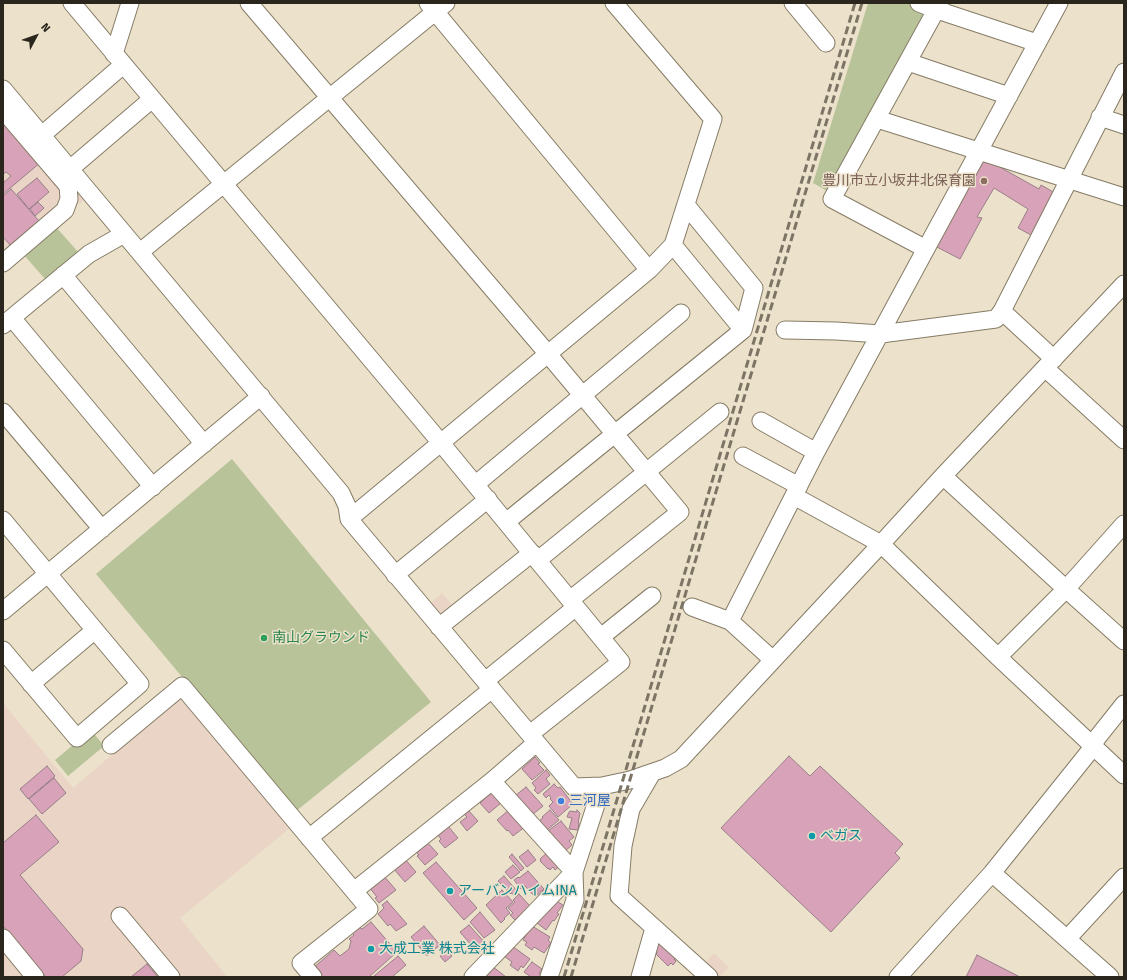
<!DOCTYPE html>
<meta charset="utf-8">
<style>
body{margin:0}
#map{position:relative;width:1127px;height:980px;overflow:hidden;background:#ece1ca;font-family:"Fira Sans",sans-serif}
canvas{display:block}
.frame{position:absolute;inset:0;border:4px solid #2b261d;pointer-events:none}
.north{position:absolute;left:16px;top:16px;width:40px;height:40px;-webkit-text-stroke:3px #ece1ca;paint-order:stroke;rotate:49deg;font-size:11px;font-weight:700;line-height:16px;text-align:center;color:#2b261d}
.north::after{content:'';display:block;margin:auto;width:14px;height:18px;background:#2b261d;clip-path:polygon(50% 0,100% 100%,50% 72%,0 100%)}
</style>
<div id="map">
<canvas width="1127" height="980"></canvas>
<div class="frame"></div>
<div class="north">N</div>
</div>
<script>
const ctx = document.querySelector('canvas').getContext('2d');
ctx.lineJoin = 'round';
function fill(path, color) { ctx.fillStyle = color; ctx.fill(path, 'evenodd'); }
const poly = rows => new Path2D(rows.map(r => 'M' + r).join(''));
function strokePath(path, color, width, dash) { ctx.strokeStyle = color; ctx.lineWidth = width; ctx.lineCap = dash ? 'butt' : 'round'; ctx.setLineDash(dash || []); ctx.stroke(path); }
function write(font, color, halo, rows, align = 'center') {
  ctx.font = font + ' "Fira Sans","Noto Sans JP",sans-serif'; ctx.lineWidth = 3; ctx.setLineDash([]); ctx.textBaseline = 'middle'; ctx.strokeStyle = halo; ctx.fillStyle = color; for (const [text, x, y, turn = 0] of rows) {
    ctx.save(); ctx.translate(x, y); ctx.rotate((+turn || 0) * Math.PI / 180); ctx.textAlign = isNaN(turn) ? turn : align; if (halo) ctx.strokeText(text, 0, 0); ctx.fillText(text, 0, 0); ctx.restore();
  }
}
fill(poly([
 [3,101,85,199,3,270],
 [442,593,455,609,441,620,428,605],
 [182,695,289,829,180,918,227,977,3,977,3,703,73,788],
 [714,953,729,967,719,977,716,977,703,965]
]), '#e9d4c6');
fill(poly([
 [868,3,910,3,929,11,829,192,813,183],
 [56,227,79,253,46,280,23,254],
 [232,459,431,702,295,812,96,574],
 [91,730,104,746,68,776,55,760]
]), '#b8c399');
const building = poly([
 [3,116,41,162,3,194,3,183,11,176,6,172,3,174,3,116],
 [980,156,1039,189,1041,185,1055,193,1033,236,1018,228,1028,209,994,188,977,217,982,218,960,259,933,245,980,156],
 [37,178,49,192,29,209,17,194,37,178],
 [11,189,39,221,11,246,3,237,3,196,11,189],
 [38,202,44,208,35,216,30,209,38,202],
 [789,756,810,776,820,766,903,844,895,853,900,858,831,932,721,828,789,756],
 [535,757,540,763,538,764,544,770,532,780,522,769,535,757],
 [47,766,55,776,28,799,20,789,47,766],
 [546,770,550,775,546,779,550,784,538,794,534,790,536,788,532,783,546,770],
 [54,778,66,793,42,814,29,799,54,778],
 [554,784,558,788,560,787,573,804,558,817,549,806,553,802,550,799,551,798,549,795,546,798,543,794,554,784],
 [526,787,543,806,532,815,515,796,526,787],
 [492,792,501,803,489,813,480,803,492,792],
 [510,809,526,826,513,836,508,830,507,831,497,820,510,809],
 [468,810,478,821,467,831,460,822,467,817,464,814,468,810],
 [550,810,559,820,547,830,539,821,543,818,542,817,550,810],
 [577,810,580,813,578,823,579,823,578,830,569,829,572,818,567,817,569,812,570,811,577,812,577,810],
 [36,815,59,842,20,875,83,949,81,961,62,977,46,977,3,926,3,843,36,815],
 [561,821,574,837,569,841,572,845,564,852,548,831,561,821],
 [447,825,458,838,445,848,439,841,441,839,436,833,447,825],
 [426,841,438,854,425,865,417,856,419,855,415,851,426,841],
 [528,850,536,860,527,867,519,857,528,850],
 [549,851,561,865,555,870,553,867,550,870,549,868,548,869,540,861,541,860,540,859,549,851],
 [512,854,524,868,521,871,509,857,512,854],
 [404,858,416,872,405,882,393,868,404,858],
 [436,862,477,908,464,920,423,873,436,862],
 [513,865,520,872,511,879,505,872,513,865],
 [528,871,544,889,535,897,525,886,521,889,514,880,518,877,519,878,528,871],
 [383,875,396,890,379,903,375,898,377,897,369,887,383,875],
 [504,876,518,892,514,895,511,893,510,894,498,881,504,876],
 [502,890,513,902,506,908,510,913,504,918,505,919,501,923,486,905,502,890],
 [519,894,530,906,515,920,510,915,513,913,508,908,515,902,513,900,519,894],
 [555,900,563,905,557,913,559,914,554,921,553,920,546,930,537,923,555,900],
 [387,901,407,924,396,931,390,924,388,926,378,914,384,908,382,905,387,901],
 [480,912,495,930,484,938,470,922,480,912],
 [371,922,397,952,369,977,321,977,313,968,334,950,340,956,349,949,351,941,349,939,354,935,352,933,359,927,362,929,371,922],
 [469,925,487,945,478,953,460,932,469,925],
 [424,926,440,945,427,956,411,937,424,926],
 [532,926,550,937,548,940,551,943,544,953,534,947,532,950,525,945,527,942,523,940,532,926],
 [661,942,676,957,674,959,676,961,673,965,671,963,668,966,656,954,657,952,654,949,661,942],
 [512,946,530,959,523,968,521,966,518,971,510,965,512,962,504,956,512,946],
 [447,951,452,956,445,962,440,956,447,951],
 [977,955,1020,977,966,977,977,955],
 [398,956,406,965,392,977,375,977,374,976,398,956],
 [532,962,542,969,539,973,542,975,541,977,531,977,524,972,532,962],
 [147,964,158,977,131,977,147,964],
 [492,966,506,977,488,977,485,975,492,966]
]);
fill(building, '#d8a2b8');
strokePath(building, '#987f89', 1);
const minor = poly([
 [72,3,441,443,621,662,530,734],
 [249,3,548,354,680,512,570,600],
 [428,3,649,270],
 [793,3,826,43],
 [919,3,937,10,1037,43],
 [114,54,130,3],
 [908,62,1009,96],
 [3,89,341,493,347,506,349,519,574,787,602,786,630,780,665,768,681,759,881,544,943,476,1124,284],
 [3,110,68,186,69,199,65,210,3,263],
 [1100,117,1124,125],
 [877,119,1124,197],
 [42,135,123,65],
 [70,169,152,99],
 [673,245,743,330],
 [926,249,832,199,940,3],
 [140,252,446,3],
 [63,275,204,444],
 [1002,311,1054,359],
 [12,318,153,487],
 [3,325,89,254,124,234],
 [785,330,836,331,881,334,996,319,1002,311,1124,72],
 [1045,368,1124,440],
 [3,412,102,529],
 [761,421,816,452],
 [743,456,799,486],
 [943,476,1066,589,1124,641],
 [476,484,681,313],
 [794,496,881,544,998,657,1124,775],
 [349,519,649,270,673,245,713,119,614,3],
 [3,520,140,684,77,738,3,650],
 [506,522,743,330,754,288,686,205],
 [538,560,720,412],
 [395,575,488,499],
 [692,607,730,621],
 [3,611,261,396],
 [439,627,532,553],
 [601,637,652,596],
 [998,657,1066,589,1124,524],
 [773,660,730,621,816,452,1059,3],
 [485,681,576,607],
 [31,684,95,630],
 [111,745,182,686,369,909,301,963,313,977],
 [652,773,631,809,623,846,619,896,709,977],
 [492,781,574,872],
 [309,838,492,689],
 [992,873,1110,977],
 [354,891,492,781,536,743],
 [120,916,171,977],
 [3,938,35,977],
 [1067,939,1124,877],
 [473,977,574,872],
 [549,977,575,900,574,872,602,786],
 [640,977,654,928],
 [898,977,992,873,1089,752,1097,738,1124,704]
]);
strokePath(minor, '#867c66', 19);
strokePath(minor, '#fff', 17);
strokePath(poly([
 [564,977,855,3],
 [571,977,862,3]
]), '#7c7465', 3, [8, 4]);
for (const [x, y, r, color] of [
 [984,181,4,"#8d6e63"],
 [264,638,4,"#2e9e5b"],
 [561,801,4,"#3f7fe0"],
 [812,836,4,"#0f9aa8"],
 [450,891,4,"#0f9aa8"],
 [371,949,4,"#0f9aa8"]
]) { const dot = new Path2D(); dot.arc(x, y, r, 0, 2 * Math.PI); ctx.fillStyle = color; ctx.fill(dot); strokePath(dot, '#ece1ca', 1.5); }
write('14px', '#785e54', '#ece1ca', [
 ["豊川市立小坂井北保育園",976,181]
], 'right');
write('14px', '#27864d', '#ece1ca', [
 ["南山グラウンド",272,638]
], 'left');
write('14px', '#366cbe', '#ece1ca', [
 ["三河屋",569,801]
], 'left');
write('14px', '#0d838f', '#ece1ca', [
 ["ベガス",820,836],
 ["アーバンハイムINA",458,891],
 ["大成工業 株式会社",379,949]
], 'left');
</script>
